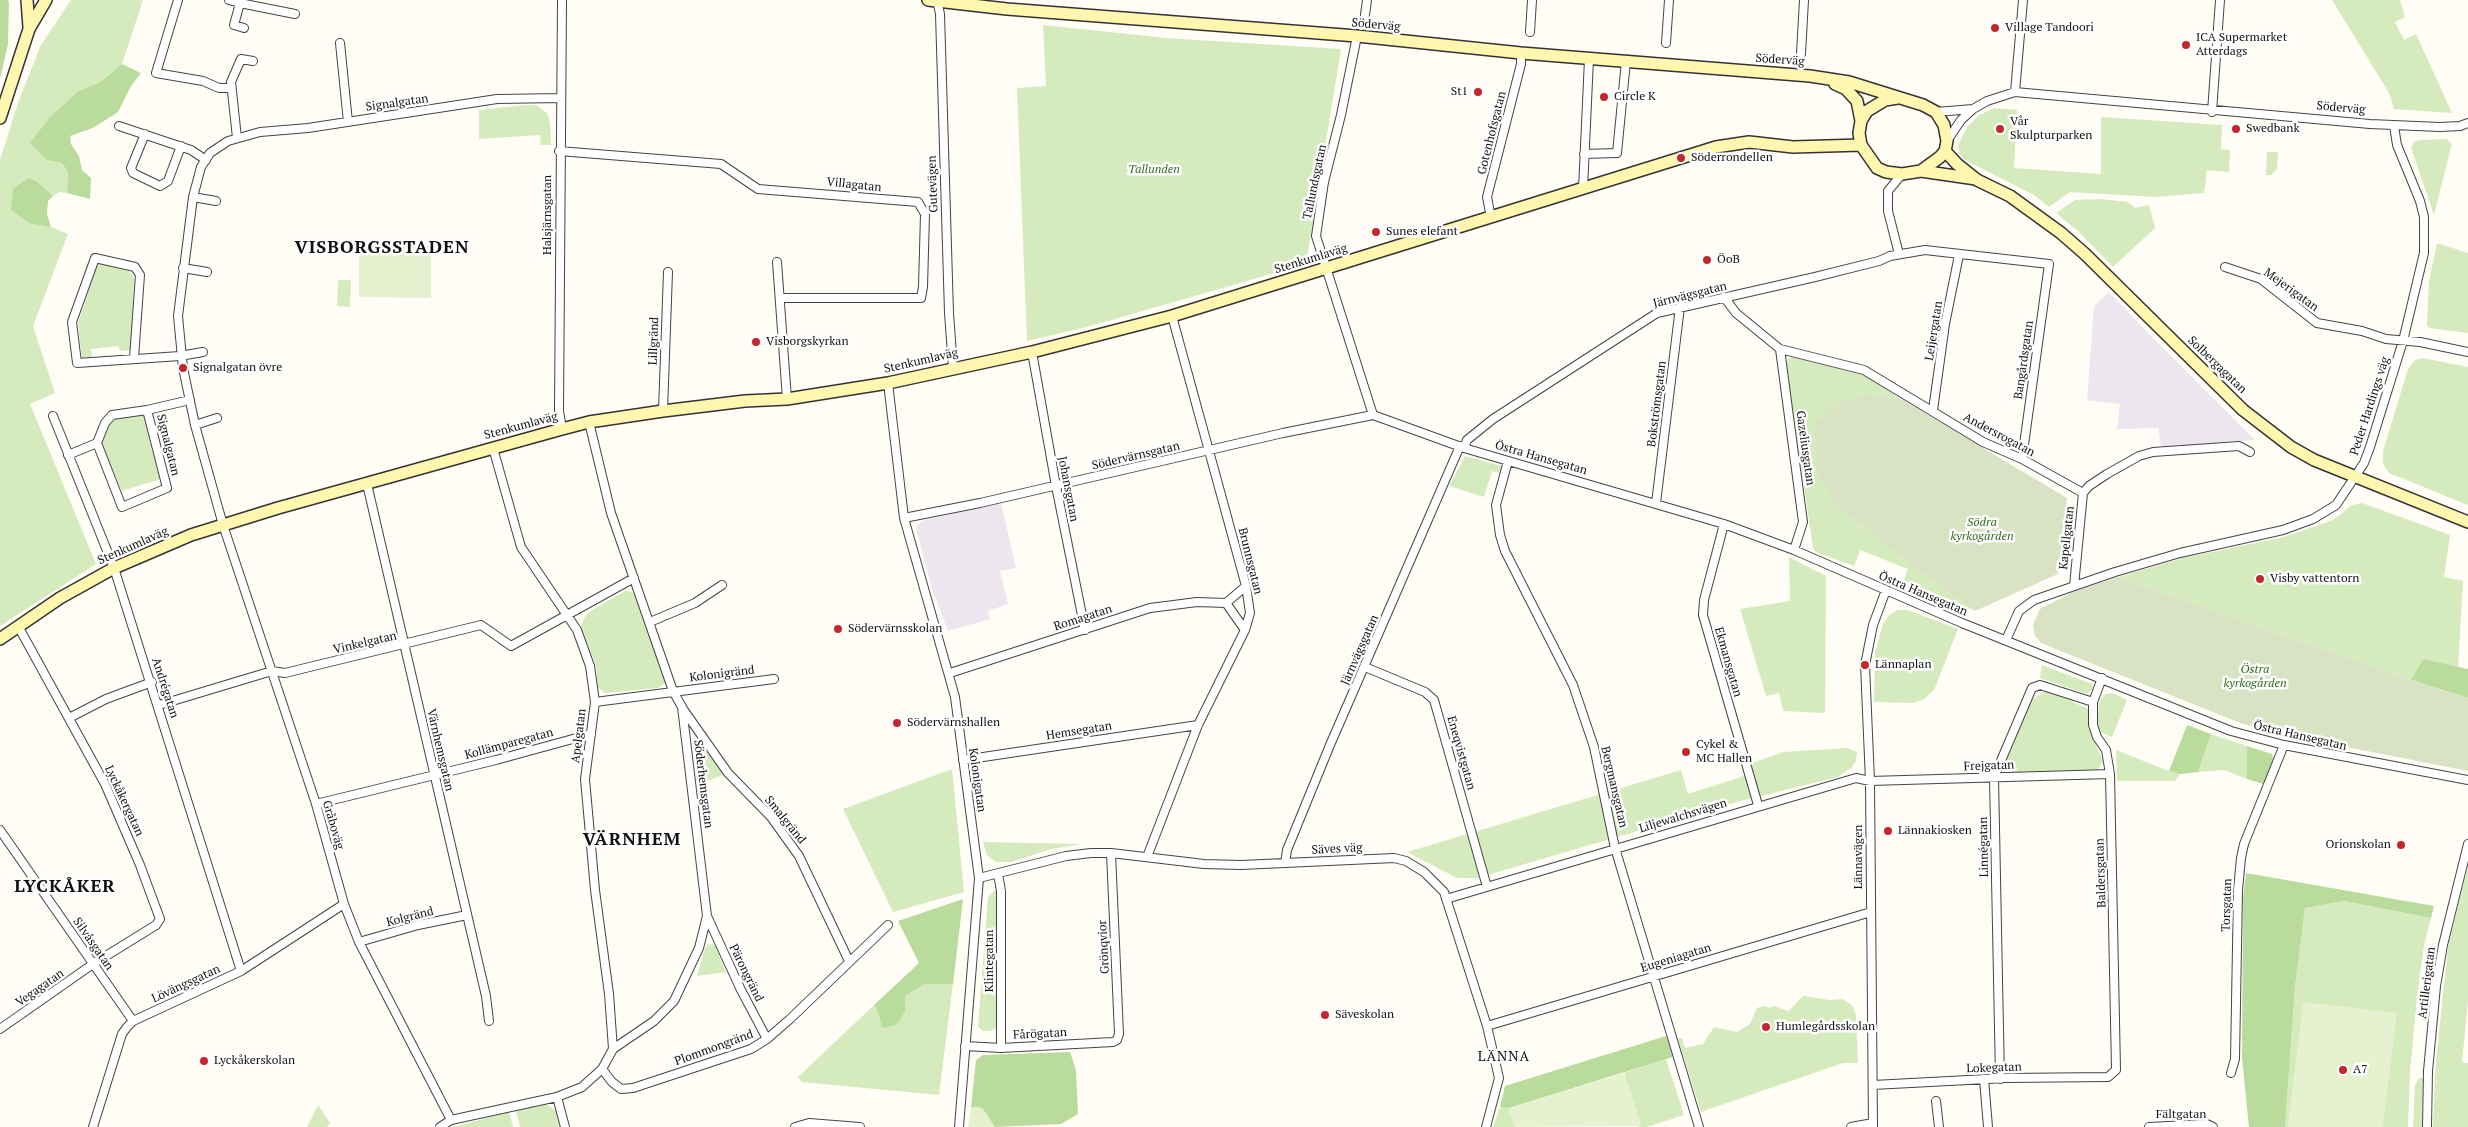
<!DOCTYPE html>
<meta charset="utf-8">
<style>
body{margin:0}
canvas{display:block;background:#fffdf5}
</style>
<canvas width="2468" height="1127"></canvas>
<script>
const ctx = document.querySelector('canvas').getContext('2d');
ctx.lineJoin = 'round';
function fill(path, color) { ctx.fillStyle = color; ctx.fill(path, 'evenodd'); }
const poly = rows => new Path2D(rows.map(r => 'M' + r).join(''));
function strokePath(path, color, width, dash) { ctx.strokeStyle = color; ctx.lineWidth = width; ctx.lineCap = dash ? 'butt' : 'round'; ctx.setLineDash(dash || []); ctx.stroke(path); }
function write(font, color, halo, rows, align = 'center') {
  ctx.font = font + ' "PT Serif",serif'; ctx.lineWidth = 5; ctx.setLineDash([]); ctx.textBaseline = 'middle'; ctx.strokeStyle = halo; ctx.fillStyle = color; for (const [text, x, y, turn = 0] of rows) {
    ctx.save(); ctx.translate(x, y); ctx.rotate((+turn || 0) * Math.PI / 180); ctx.textAlign = isNaN(turn) ? turn : align; if (halo) ctx.strokeText(text, 0, 0); ctx.fillText(text, 0, 0); ctx.restore();
  }
}
fill(poly([
 [2109,292,2149,334,2255,440,2161,447,2158,428,2117,429,2120,404,2087,400,2094,306],
 [1001,503,1016,568,1000,571,1008,604,988,611,990,619,948,631,932,589,916,528,921,521]
]), '#eee6ef');
fill(poly([
 [71,0,143,0,122,64,100,82,77,92,51,116,47,160,62,163,68,172,67,193,59,192,53,196,36,182,13,189,12,210,31,224,51,227,68,234,33,326,55,393,30,404,96,564,0,626,0,160,19,100,41,45],
 [2332,0,2400,0,2405,17,2395,22,2404,40,2416,34,2452,113,2394,109,2389,93],
 [1043,25,1166,38,1341,49,1306,264,1087,327,1027,341,1017,88,1046,86],
 [526,105,536,105,547,113,550,123,551,145,541,145,540,135,479,139,479,110],
 [1994,108,2017,110,2014,168,2101,174,2101,117,2222,125,2221,149,2230,150,2229,172,2207,170,2204,193,2156,197,2070,192,2049,207,2034,195,1965,160,1960,154,1958,145,1967,127,1978,116],
 [2447,139,2452,144,2434,215,2411,148,2414,142,2420,140],
 [2267,152,2278,152,2277,169,2271,175,2266,175],
 [2101,199,2128,202,2135,208,2149,205,2155,228,2113,267,2078,231,2056,213,2075,200],
 [2437,243,2468,253,2468,333,2429,328,2427,325,2429,281],
 [98,263,129,271,134,279,131,350,121,351,118,346,91,349,92,357,82,358,78,324],
 [338,280,351,280,350,307,337,306],
 [1795,356,1863,374,1901,399,1868,395,1837,506,1918,571,1975,611,1904,580,1908,569,1860,550,1854,566,1816,552,1813,548,1786,363,1789,358],
 [2422,358,2468,367,2468,505,2389,473,2383,464,2383,451,2408,369,2415,360],
 [144,414,151,448,161,479,122,491,102,445,107,425,114,419],
 [1465,456,1502,466,1499,473,1492,471,1484,497,1449,486],
 [2362,503,2450,535,2444,577,2463,581,2458,668,2423,659,2411,680,2118,577,2183,558,2284,537,2333,520,2352,505],
 [1789,557,1826,576,1825,713,1783,711,1779,693,1766,696,1740,609,1790,601],
 [625,591,632,592,637,597,665,677,665,683,658,688,605,693,598,688,596,665,581,627,584,618,589,612],
 [1898,610,1908,610,1958,629,1934,690,1924,699,1914,703,1874,702,1875,653,1883,624,1889,615],
 [2042,665,2087,682,2092,684,2093,688,2087,694,2040,678],
 [2043,692,2052,692,2088,709,2088,725,2103,762,2097,771,2014,773,2006,769,2005,764,2032,700],
 [2113,693,2127,700,2112,737,2100,732,2097,722,2099,703,2105,694],
 [2211,734,2247,746,2247,779,2224,770,2198,772],
 [699,742,724,775,697,784,693,744],
 [1847,748,1857,752,1856,761,1852,767,1838,777,1744,800,1477,878,1457,878,1407,852,1681,770,1688,794,1753,773,1749,764,1783,752],
 [2116,750,2169,771,2180,774,2175,781,2117,781],
 [952,769,964,892,893,912,843,809],
 [983,842,1083,844,1051,849,1011,862,996,862,987,855],
 [2468,867,2468,1001,2462,1062,2468,1063,2468,1127,2433,1127,2435,1071,2448,947],
 [995,890,999,892,996,1028,990,1031,983,1031,978,1026,988,897],
 [2344,901,2431,918,2424,945,2417,997,2410,1072,2408,1127,2285,1127,2295,987,2305,908],
 [709,944,715,945,726,972,697,976,705,948],
 [925,984,953,984,939,1095,802,1082,798,1077,874,1005,878,1011,882,1028,905,1012,905,996],
 [1803,996,1830,1000,1842,999,1852,1005,1856,1015,1858,1063,1843,1063,1701,1112,1678,1039,1682,1038,1685,1048,1703,1044,1714,1027,1737,1032,1750,1024,1757,1008,1764,1006,1769,1008,1774,1006,1789,1011],
 [1666,1059,1684,1115,1647,1127,1637,1127,1641,1126,1624,1073],
 [2419,1078,2423,1078,2422,1127,2413,1127,2415,1085],
 [545,1103,556,1111,560,1127,520,1127,516,1111],
 [318,1105,330,1123,327,1127,307,1127],
 [1500,1107,1509,1108,1515,1127,1493,1127],
 [509,1112,513,1127,453,1127,454,1127]
]), '#d5ebbd');
fill(poly([
 [0,0,8,0,9,3,8,44,0,79],
 [122,64,141,73,131,86,118,112,93,128,70,136,71,144,79,156,82,170,91,178,90,199,67,193,68,172,62,163,47,160,30,143,51,116,77,92,100,82],
 [28,178,36,181,53,196,48,201,47,214,51,227,31,224,11,210,13,189],
 [2423,659,2468,669,2468,698,2411,680],
 [2187,725,2211,734,2198,772,2180,774,2169,771],
 [2247,746,2272,754,2274,762,2263,784,2247,779],
 [2246,873,2434,906,2431,918,2344,901,2305,908,2295,987,2285,1127,2249,1127,2242,1058,2243,898],
 [963,899,953,984,925,984,905,996,905,1012,896,1025,882,1028,878,1012,874,1005,919,963,898,921],
 [1666,1036,1673,1057,1509,1108,1500,1107,1505,1086],
 [1070,1052,1076,1070,1078,1114,1061,1124,995,1127,982,1108,971,1107,976,1060,983,1055]
]), '#b9dc9c');
fill(poly([
 [1868,395,1901,399,2067,498,2058,574,1975,611,1918,571,1837,506,1817,472,1816,423,1839,402],
 [2118,577,2411,680,2468,698,2468,771,2286,735,2240,723,2041,643,2035,636,2033,625,2040,609,2073,592]
]), '#d9e3c4');
fill(poly([
 [359,245,431,245,431,298,359,297],
 [2303,1002,2397,1013,2383,1127,2288,1127],
 [1624,1073,1641,1126,1515,1127,1509,1108],
 [971,1107,982,1108,995,1127,968,1127]
]), '#e6f2cf');
const street = poly([
 [178,0,156,73,203,81,219,88,231,88],
 [229,0,240,3,234,25,244,28],
 [562,0,559,411,562,429],
 [937,0,940,14,949,313,953,368],
 [240,3,295,14],
 [1365,15,1367,0],
 [1530,32,1532,0],
 [1357,36,1341,115,1324,182,1316,236,1373,415],
 [340,43,348,122],
 [1666,43,1669,0],
 [1801,54,1804,0],
 [2015,92,2023,0],
 [1936,112,1973,109],
 [2212,112,2220,0],
 [119,126,191,150,206,160],
 [145,134,131,168,133,173,160,186,168,181,181,146],
 [237,138,231,82,241,59,253,61],
 [1947,141,1961,120,1973,109,1987,101,2015,92,2370,124,2440,127,2460,126,2468,123],
 [559,151,721,164,758,189,918,202,925,214,923,287,921,298,781,298],
 [1584,154,1617,153,1626,61],
 [1583,189,1589,59],
 [193,197,216,201],
 [1491,218,1487,197,1521,64,1521,53],
 [1899,254,1888,211,1888,191,1902,174],
 [777,262,787,399],
 [2225,267,2261,279,2317,323,2362,331,2386,339,2420,342,2468,352],
 [183,268,207,272],
 [1724,297,1736,313,1780,349,1864,370,1983,442,2022,459,2083,493],
 [1780,349,1803,522,1794,550],
 [1032,352,1056,486,1085,630],
 [134,358,140,275,135,267,95,258,72,322,77,363,180,356,203,352],
 [888,383,904,518,955,697,979,878,959,1127],
 [147,410,190,400],
 [1933,410,1945,324,1959,255],
 [663,411,668,272],
 [1373,415,1464,448,1724,524,1794,550,1962,623,2231,731,2284,745,2468,780],
 [53,416,114,568,241,971],
 [195,425,217,418],
 [493,448,521,547,577,630,590,666,595,702,585,779,595,890,609,994,613,1049],
 [1464,448,1467,440,1493,419,1657,313,1815,277,1879,261,1890,256,1925,250,2049,264,2022,459],
 [68,455,97,443,105,423,112,415,147,410,167,488,122,507,97,443],
 [1508,461,1496,505,1500,535,1505,551,1573,685,1594,747,1615,848,1699,1127],
 [367,484,486,996,489,1021],
 [2083,493,2089,486,2107,474,2139,456,2153,452,2239,446,2250,452],
 [1656,503,1680,307],
 [904,518,980,503,1283,433,1373,415],
 [1724,524,1704,600,1703,615,1758,805],
 [2074,586,2083,493],
 [650,622,695,603,722,585],
 [1245,630,1226,603,1246,586],
 [2006,640,2019,611,2034,600,2115,572,2180,553,2283,530,2313,519,2336,505,2364,463,2370,447,2403,341,2424,253,2424,217,2420,201,2397,145,2394,126],
 [1365,667,1425,692,1434,700,1487,887],
 [950,673,1150,608,1197,602,1226,603],
 [595,702,774,679],
 [159,705,272,671,285,673,481,625,511,646,634,578],
 [683,709,728,773,771,817,799,856,849,961],
 [69,718,106,699,152,682],
 [963,760,1198,725],
 [316,804,496,760,591,734],
 [0,830,133,1021],
 [1147,857,1198,725,1245,630,1250,613,1246,586,1172,316],
 [1285,863,1287,850,1330,745,1460,446],
 [998,874,1001,891,1001,1048],
 [979,878,1066,856,1091,853,1111,853,1204,864,1241,865,1394,858,1406,861,1424,872,1444,892,1487,1026,1499,1078,1486,1127],
 [1446,899,1856,778,1870,781,2110,774],
 [707,916,741,990,767,1039],
 [359,942,418,925,467,915],
 [1487,1026,1871,912],
 [0,1029,93,964,156,925,160,919,140,865,105,784,18,626],
 [965,1046,1001,1048,1113,1042,1117,1040,1119,1034,1111,853],
 [602,1069,612,1082,621,1089,633,1088,751,1049,767,1039,790,1019,888,925],
 [2231,1073,2235,1059,2238,890,2241,858,2244,844,2284,745],
 [1984,1079,1988,1127],
 [2000,1079,1994,777,2032,688,2040,685,2093,702],
 [1873,1085,2006,1078,2108,1077,2116,1070,2110,774,2106,750,2097,737,2093,725,2093,702,2102,678],
 [557,1097,565,1127],
 [1936,1101,1939,1127],
 [451,1120,359,942,344,904,316,804,223,525,195,425,183,368,178,316,193,197,201,167,210,153,228,141,260,132,308,128,497,99,560,98],
 [93,1127,122,1034,127,1027,133,1021,241,971,344,904],
 [440,1127,451,1120,557,1097,582,1087,602,1069,613,1049,654,1021,674,1001,699,948,707,916,682,707,673,691,611,513,589,422],
 [795,1127,809,1123,860,1127],
 [1851,1127,1873,1123],
 [1873,1127,1870,781,1865,665,1873,625,1886,590],
 [2149,1127,2207,1124,2213,1127],
 [2427,1127,2428,1071,2436,986,2443,945,2468,844]
]);
const secondary = poly([
 [27,0,29,27],
 [928,0,1007,9,1357,36,1521,53,1810,76,1849,82,1923,105,1936,112,1944,125,1947,141,1945,151,1940,157,1921,171,1902,174,1886,172,1877,168,1861,145,1859,133,1861,121,1867,111,1885,100,1898,98],
 [1835,84,1846,89,1857,101,1861,121],
 [0,118,29,29,46,0],
 [1945,151,1957,164,1977,180,2010,196,2061,233,2085,254,2243,410,2291,447,2314,460,2468,522],
 [1921,171,1976,179],
 [0,639,60,598,114,568,191,535,278,508,562,429,589,422,663,411,745,401,787,399,888,383,1032,352,1172,316,1716,147,1749,142,1793,147,1861,145]
]);
strokePath(street, '#444', 10);
strokePath(secondary, '#333', 14);
strokePath(street, '#fff', 8);
strokePath(secondary, '#fff6b0', 11);
for (const [x, y, r, color] of [
 [1995,28,5,"#c4262e"],
 [2186,45,5,"#c4262e"],
 [1478,92,5,"#c4262e"],
 [1604,97,5,"#c4262e"],
 [2000,129,5,"#c4262e"],
 [2236,129,5,"#c4262e"],
 [1681,158,5,"#c4262e"],
 [1376,232,5,"#c4262e"],
 [1707,260,5,"#c4262e"],
 [756,342,5,"#c4262e"],
 [183,368,5,"#c4262e"],
 [2260,579,5,"#c4262e"],
 [838,629,5,"#c4262e"],
 [1865,665,5,"#c4262e"],
 [897,723,5,"#c4262e"],
 [1686,752,5,"#c4262e"],
 [1888,831,5,"#c4262e"],
 [2401,845,5,"#c4262e"],
 [1325,1015,5,"#c4262e"],
 [1766,1027,5,"#c4262e"],
 [204,1061,5,"#c4262e"],
 [2343,1070,5,"#c4262e"]
]) { const dot = new Path2D(); dot.arc(x, y, r, 0, 2 * Math.PI); ctx.fillStyle = color; ctx.fill(dot); strokePath(dot, '#fff', 2); }
write('12px', '#111', '#fff', [
 ["Söderväg",1376,25,5],
 ["Söderväg",1780,60,4],
 ["Signalgatan",397,103,-8],
 ["Söderväg",2341,108,5],
 ["Gotenhofsgatan",1492,133,-76],
 ["Tallundsgatan",1315,182,-78],
 ["Gutevägen",933,184,-92],
 ["Villagatan",854,185,6],
 ["Halsjärnsgatan",548,215,-90],
 ["Stenkumlaväg",1311,259,-17],
 ["Mejerigatan",2291,290,36],
 ["Järnvägsgatan",1690,295,-14],
 ["Leijergatan",1934,331,-81],
 ["Lillgränd",654,341,-88],
 ["Bangårdsgatan",2024,360,-82],
 ["Stenkumlaväg",921,361,-13],
 ["Solbergagatan",2217,365,44],
 ["Bokströmsgatan",1657,404,-83],
 ["Peder Hardings väg",2370,406,-72],
 ["Stenkumlaväg",521,426,-15],
 ["Andersrogatan",1999,435,28],
 ["Signalgatan",168,445,76],
 ["Gazeliusgatan",1805,448,82],
 ["Södervärnsgatan",1136,456,-13],
 ["Östra Hansegatan",1541,458,16],
 ["Johansgatan",1068,489,79],
 ["Kapellgatan",2067,538,-84],
 ["Stenkumlaväg",133,546,-24],
 ["Brunnsgatan",1250,561,76],
 ["Östra Hansegatan",1923,594,23],
 ["Romagatan",1083,618,-18],
 ["Vinkelgatan",365,643,-13],
 ["Järnvägsgatan",1360,650,-66],
 ["Ekmansgatan",1728,662,74],
 ["Kolonigränd",722,674,-7],
 ["Andrégatan",165,688,72],
 ["Hemsegatan",1079,731,-9],
 ["Apelgatan",579,736,-83],
 ["Östra Hansegatan",2300,736,13],
 ["Kollämparegatan",509,744,-15],
 ["Värnhemsgatan",440,750,77],
 ["Eneqvistgatan",1461,753,74],
 ["Frejgatan",1989,766,-2],
 ["Kolonigatan",977,780,82],
 ["Söderhemsgatan",703,784,83],
 ["Bergmansgatan",1614,787,77],
 ["Lyckåkergatan",124,801,65],
 ["Liljewalchsvägen",1683,816,-17],
 ["Smalgränd",785,820,51],
 ["Gråboväg",333,825,74],
 ["Linnégatan",1984,847,-91],
 ["Säves väg",1337,849,-3],
 ["Lännavägen",1859,857,-90],
 ["Baldersgatan",2101,873,-92],
 ["Torsgatan",2227,905,-88],
 ["Kolgränd",410,917,-14],
 ["Silvåsgatan",93,944,55],
 ["Grönqvior",1104,947,-93],
 ["Eugeniagatan",1676,958,-17],
 ["Klintegatan",990,961,-90],
 ["Pärongränd",746,973,64],
 ["Artillerigatan",2427,983,-83],
 ["Lövängsgatan",186,984,-25],
 ["Vegagatan",40,988,-35],
 ["Fårögatan",1040,1034,-3],
 ["Plommongränd",714,1048,-20],
 ["Lokegatan",1994,1068,-2],
 ["Fältgatan",2181,1115]
]);
write('12px', '#111', '#fff', [
 ["Village Tandoori",2005,28],
 ["ICA Supermarket",2196,38],
 ["Atterdags",2196,52],
 ["St1",1468,92,"right"],
 ["Circle K",1614,97],
 ["Vår",2010,122],
 ["Skulpturparken",2010,136],
 ["Swedbank",2246,129],
 ["Söderrondellen",1691,158],
 ["Sunes elefant",1386,232],
 ["ÖoB",1717,260],
 ["Visborgskyrkan",766,342],
 ["Signalgatan övre",193,368],
 ["Visby vattentorn",2270,579],
 ["Södervärnsskolan",848,629],
 ["Lännaplan",1875,665],
 ["Södervärnshallen",907,723],
 ["Cykel &",1696,745],
 ["MC Hallen",1696,759],
 ["Lännakiosken",1898,831],
 ["Orionskolan",2391,845,"right"],
 ["Säveskolan",1335,1015],
 ["Humlegårdsskolan",1776,1027],
 ["Lyckåkerskolan",214,1061],
 ["A7",2353,1070]
], 'left');
write('italic 12px', '#2f6b1f', '#fff', [
 ["Tallunden",1154,170],
 ["Södra",1982,523],
 ["kyrkogården",1982,537],
 ["Östra",2255,670],
 ["kyrkogården",2255,684]
]);
ctx.letterSpacing = '1px';
write('14px', '#111', '#fff', [
 ["LÄNNA",1504,1057]
]);
ctx.letterSpacing = '0px';
ctx.letterSpacing = '1px';
write('bold 18px', '#111', '#fff', [
 ["VISBORGSSTADEN",382,248],
 ["VÄRNHEM",632,840],
 ["LYCKÅKER",65,887]
]);
ctx.letterSpacing = '0px';
</script>
